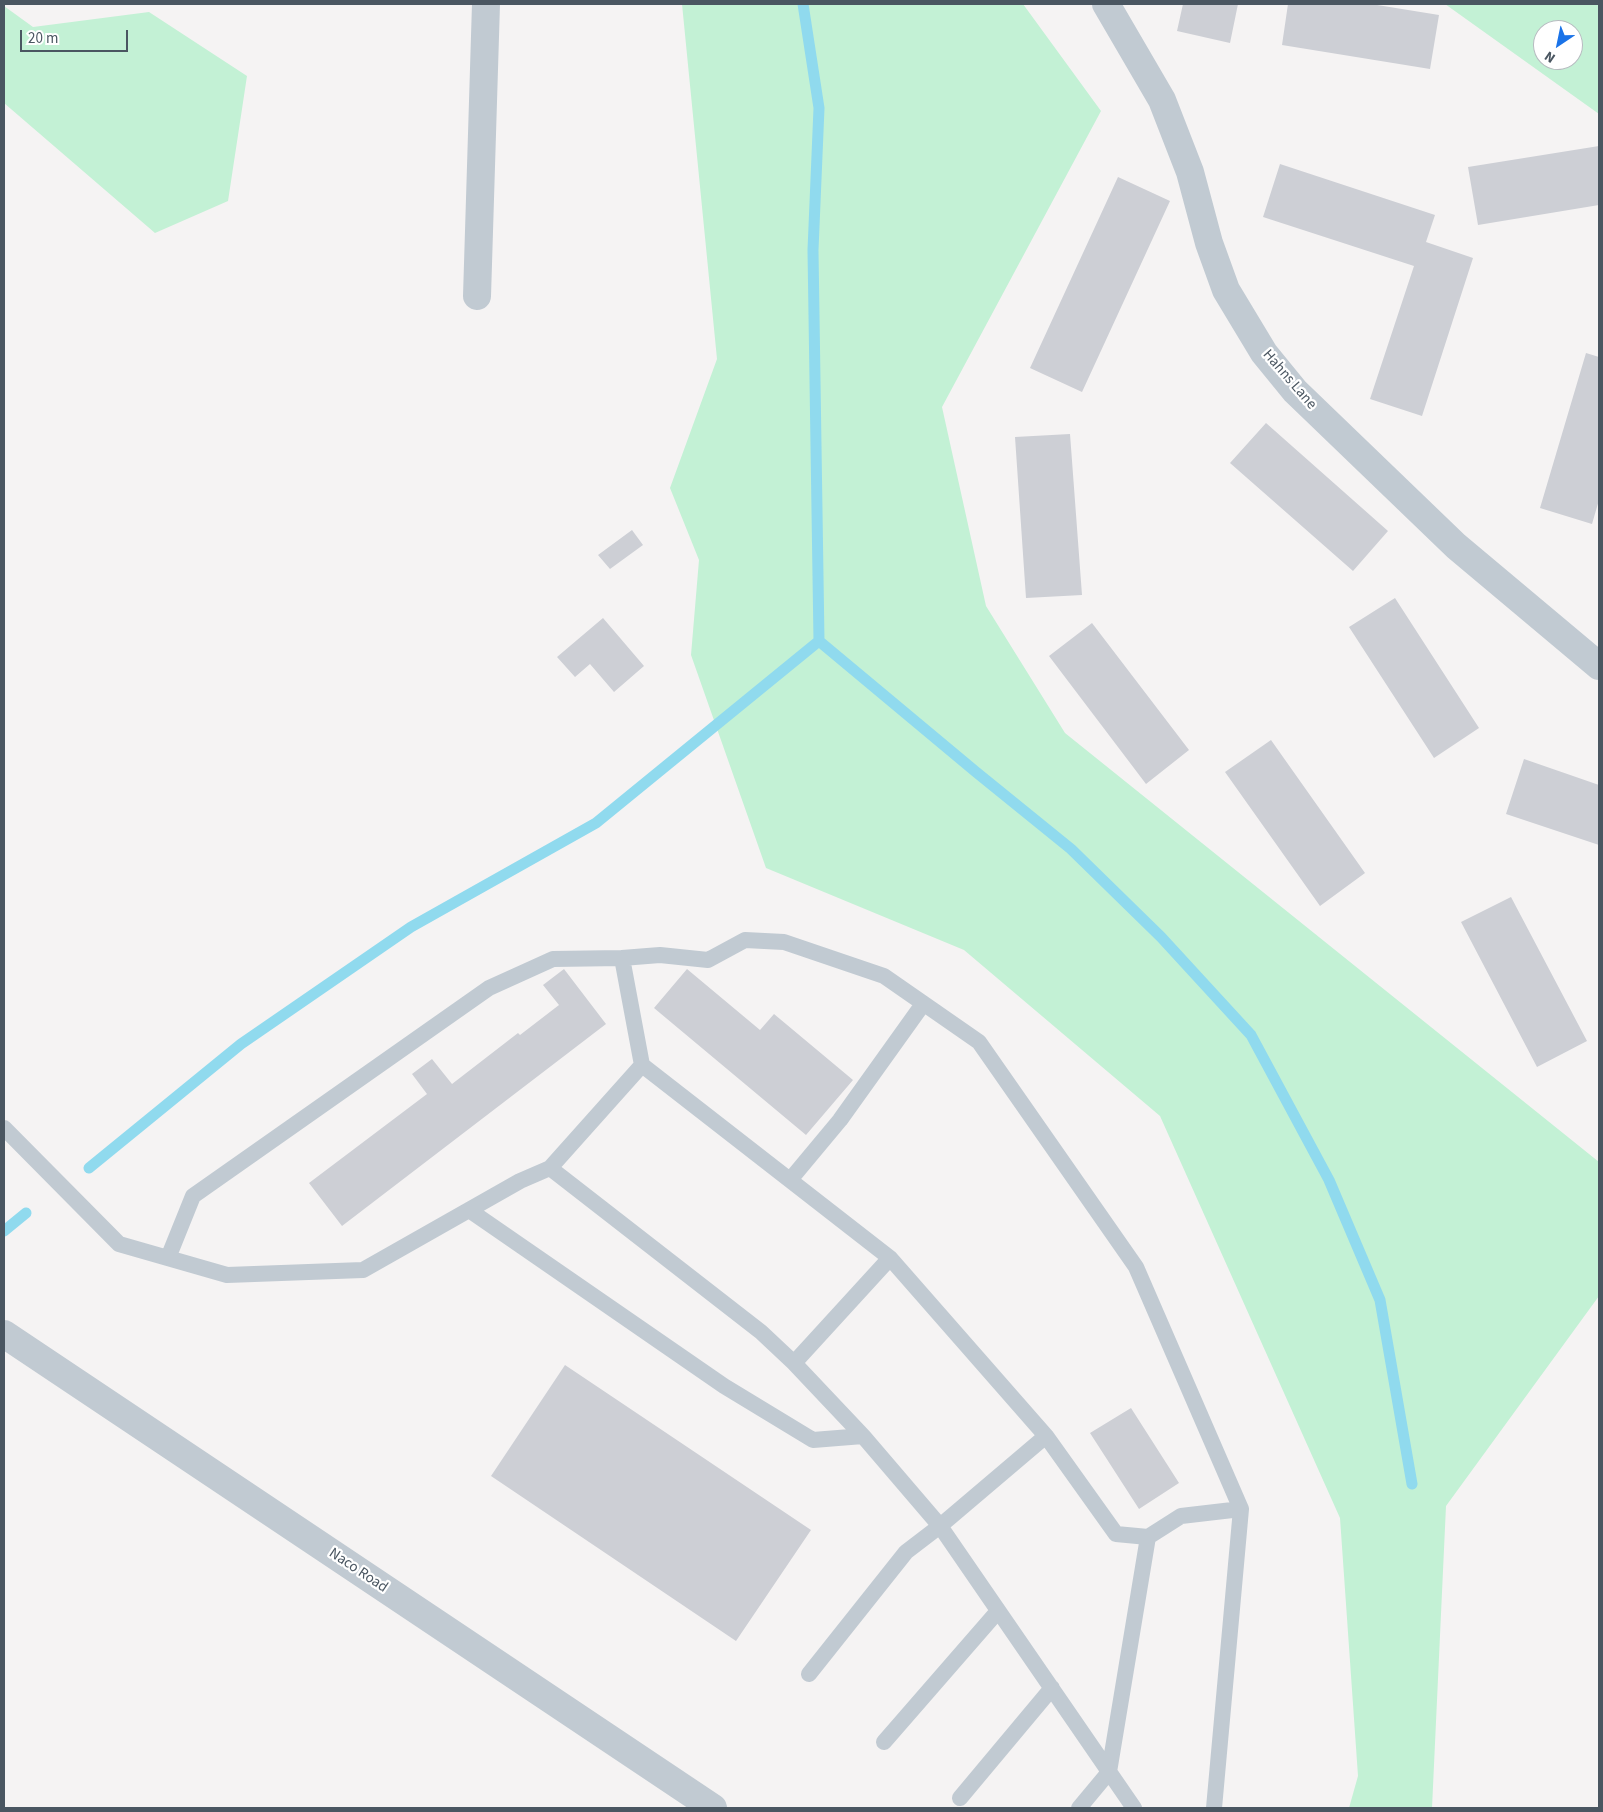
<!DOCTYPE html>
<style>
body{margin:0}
#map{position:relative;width:1603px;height:1812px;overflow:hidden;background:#f5f3f3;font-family:"Source Sans 3",sans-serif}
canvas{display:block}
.frame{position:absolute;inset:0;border:5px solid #4a5661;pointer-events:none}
.north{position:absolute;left:1533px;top:20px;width:50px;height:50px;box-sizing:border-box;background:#fff;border:1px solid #b7bbc0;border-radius:50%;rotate:214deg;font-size:14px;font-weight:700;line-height:20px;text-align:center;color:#4a5661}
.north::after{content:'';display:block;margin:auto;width:18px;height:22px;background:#1a73e8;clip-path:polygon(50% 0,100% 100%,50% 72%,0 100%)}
.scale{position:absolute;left:20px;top:30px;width:108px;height:22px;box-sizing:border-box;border:2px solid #4a5661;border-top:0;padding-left:6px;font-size:15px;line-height:18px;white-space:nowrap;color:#4a5661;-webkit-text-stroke:4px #fff;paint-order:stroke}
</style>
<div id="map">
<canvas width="1603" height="1812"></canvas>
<div class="frame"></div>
<div class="north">N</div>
<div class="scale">20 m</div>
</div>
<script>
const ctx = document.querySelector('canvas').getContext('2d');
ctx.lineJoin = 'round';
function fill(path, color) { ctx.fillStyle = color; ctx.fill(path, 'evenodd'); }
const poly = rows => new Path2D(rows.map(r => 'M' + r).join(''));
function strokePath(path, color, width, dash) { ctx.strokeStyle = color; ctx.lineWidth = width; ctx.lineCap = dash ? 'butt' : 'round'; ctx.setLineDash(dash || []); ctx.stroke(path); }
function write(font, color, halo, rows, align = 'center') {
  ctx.font = font + ' "Source Sans 3",sans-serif'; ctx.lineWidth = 4.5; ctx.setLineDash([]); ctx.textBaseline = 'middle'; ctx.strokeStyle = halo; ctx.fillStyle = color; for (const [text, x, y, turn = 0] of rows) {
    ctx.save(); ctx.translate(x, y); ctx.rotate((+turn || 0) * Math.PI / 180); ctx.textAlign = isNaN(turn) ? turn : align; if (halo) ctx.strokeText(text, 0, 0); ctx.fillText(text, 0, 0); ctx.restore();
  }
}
fill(poly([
 [682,4,1023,4,1101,111,942,407,986,606,1065,733,1599,1162,1599,1296,1446,1506,1432,1808,1349,1808,1358,1776,1340,1518,1160,1116,964,950,766,868,691,655,699,560,670,488,717,359],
 [1445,4,1599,4,1599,114],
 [1543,30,1573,30,1573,60,1543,60],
 [4,6,33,27,149,12,247,76,228,201,155,233,4,103]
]), '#c3f1d5');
strokePath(poly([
 [803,4,819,108,813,250,819,641,976,772,1071,849,1161,937,1251,1035,1329,1180,1380,1300,1412,1484],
 [89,1168,241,1044,411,927,596,823,819,641],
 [4,1231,26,1213]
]), '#90daee', 11);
fill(poly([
 [1183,4,1238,4,1230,43,1177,31],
 [1288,4,1371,4,1439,15,1430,69,1282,45],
 [1599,146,1599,205,1478,225,1468,167],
 [1280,164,1435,215,1426,242,1473,258,1422,416,1370,399,1414,266,1263,217],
 [1118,177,1170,201,1082,392,1030,368],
 [1586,353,1599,357,1599,500,1592,524,1540,508],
 [1266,423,1388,531,1353,571,1230,463],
 [1070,434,1082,595,1026,598,1015,437],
 [632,530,643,545,610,569,598,555],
 [1395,598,1479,728,1434,758,1349,627],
 [603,618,644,666,614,692,590,664,575,677,557,657],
 [1092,623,1189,750,1146,784,1049,656],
 [1271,740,1365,873,1320,906,1225,772],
 [1524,759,1599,785,1599,845,1506,814],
 [1511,897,1587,1041,1537,1067,1461,922],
 [564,969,606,1024,342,1226,309,1183,427,1094,412,1074,432,1059,452,1084,518,1033,520,1035,559,1005,543,985],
 [687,969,760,1030,774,1014,853,1080,806,1135,654,1008],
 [565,1365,811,1530,736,1641,491,1476],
 [1131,1408,1179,1483,1139,1509,1090,1433]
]), '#cdcfd5');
strokePath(poly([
 [642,1065,622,958,660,955,708,960,745,940,784,942,884,976,979,1042,1136,1267,1241,1509,1214,1808],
 [4,1128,119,1244,227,1275,363,1270,520,1181,550,1168,761,1332,794,1363,863,1436,940,1526,1134,1808],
 [550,1168,642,1065,890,1258,1046,1436,940,1526,906,1552,809,1674],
 [790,1180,840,1120,923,1004],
 [469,1210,724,1386,813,1440,863,1436],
 [168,1258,193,1196,489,988,553,959,622,958],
 [794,1363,890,1258],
 [1046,1436,1116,1534,1148,1537,1109,1772,1079,1808],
 [1148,1537,1181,1516,1241,1509],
 [884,1742,998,1611],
 [960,1798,1052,1688]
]), '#c1cad2', 16);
strokePath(poly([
 [1106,4,1162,100,1190,172,1209,243,1226,290,1264,353,1295,391,1456,546,1599,666],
 [477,296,486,4],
 [4,1334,713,1808]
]), '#c1cad2', 28);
write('15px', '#4a5661', '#fff', [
 ["Hahns Lane",1289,380,49],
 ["Naco Road",358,1571,34]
]);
</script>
